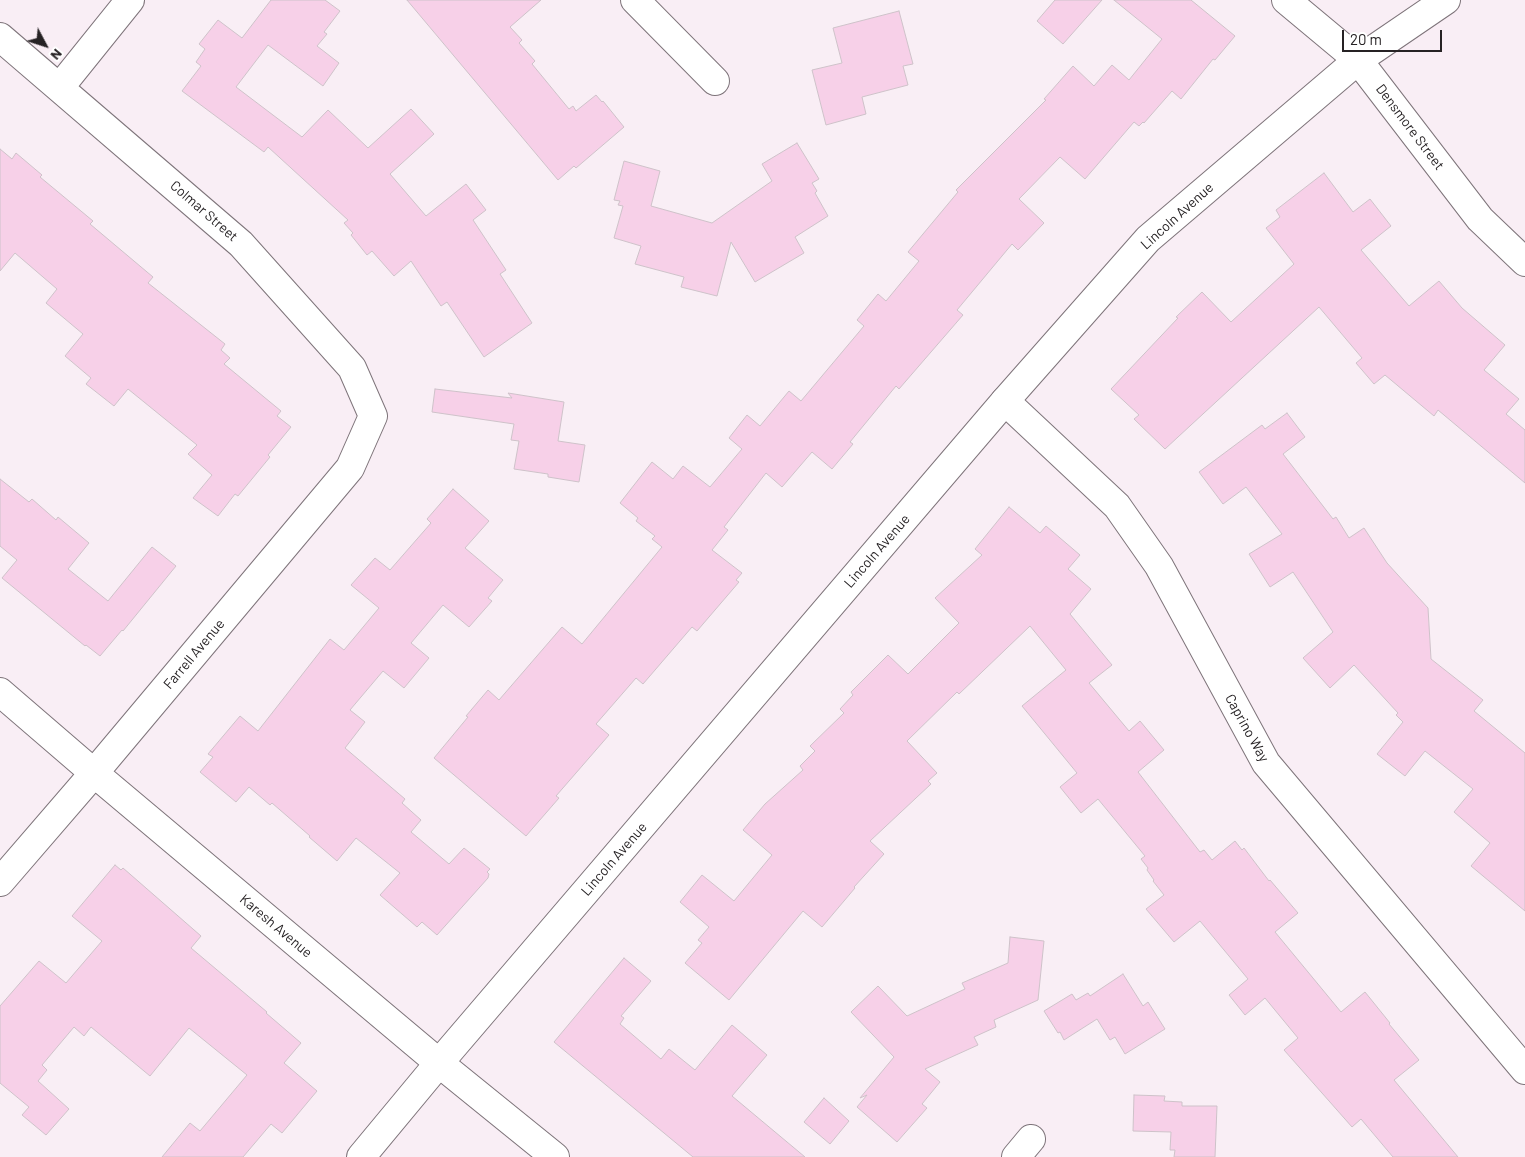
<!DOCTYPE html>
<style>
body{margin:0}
#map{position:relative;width:1525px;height:1157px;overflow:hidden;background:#f9eef5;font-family:Barlow,sans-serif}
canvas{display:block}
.north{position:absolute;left:20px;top:20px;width:50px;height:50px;-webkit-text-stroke:4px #fff;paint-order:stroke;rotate:130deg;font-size:14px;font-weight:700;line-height:20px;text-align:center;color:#262224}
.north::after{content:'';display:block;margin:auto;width:18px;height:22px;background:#262224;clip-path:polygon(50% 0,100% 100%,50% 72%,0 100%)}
.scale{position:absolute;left:1342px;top:30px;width:100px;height:22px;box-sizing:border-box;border:2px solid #262224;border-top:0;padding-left:6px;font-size:15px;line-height:18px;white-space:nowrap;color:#262224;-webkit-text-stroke:4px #fff;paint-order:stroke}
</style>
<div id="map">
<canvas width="1525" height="1157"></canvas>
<div class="north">N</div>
<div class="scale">20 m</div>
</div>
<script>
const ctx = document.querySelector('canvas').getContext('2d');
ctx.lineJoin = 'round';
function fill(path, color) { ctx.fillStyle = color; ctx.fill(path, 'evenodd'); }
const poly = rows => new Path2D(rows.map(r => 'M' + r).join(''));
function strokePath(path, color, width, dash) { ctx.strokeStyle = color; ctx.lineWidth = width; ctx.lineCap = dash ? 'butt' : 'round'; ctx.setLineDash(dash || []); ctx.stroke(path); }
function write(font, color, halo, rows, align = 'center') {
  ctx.font = font + ' Barlow,sans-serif'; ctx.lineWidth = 4; ctx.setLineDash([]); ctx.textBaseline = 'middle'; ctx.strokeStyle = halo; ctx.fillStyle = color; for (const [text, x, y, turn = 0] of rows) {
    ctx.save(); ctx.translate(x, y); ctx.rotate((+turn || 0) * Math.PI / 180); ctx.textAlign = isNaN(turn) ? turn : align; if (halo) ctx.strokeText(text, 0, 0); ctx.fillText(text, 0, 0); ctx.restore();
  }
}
const building = poly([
 [271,0,325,0,340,11,324,32,327,34,317,46,339,63,323,86,268,45,236,87,302,137,328,110,368,148,411,109,434,134,390,174,426,216,466,184,486,210,473,220,506,270,500,274,532,323,484,357,447,302,441,306,411,261,394,276,372,251,367,255,351,235,353,233,344,223,348,220,268,147,264,152,182,91,201,66,196,62,205,49,199,44,218,20,242,38,271,0],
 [407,0,541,0,510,27,522,40,519,43,535,61,532,64,569,109,573,106,576,111,596,95,602,102,603,101,624,127,576,168,574,166,558,180,407,0],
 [1055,0,1102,0,1063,44,1037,21,1055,0],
 [1114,0,1191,0,1235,36,1215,60,1213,59,1181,99,1172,91,1144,123,1143,122,1139,126,1134,122,1085,179,1060,157,1019,199,1044,223,1018,250,1012,244,957,310,963,315,899,389,896,386,850,442,853,444,832,469,812,452,782,487,766,473,724,527,728,530,712,550,742,573,736,580,739,582,697,631,692,627,643,684,636,678,596,724,609,735,556,796,559,798,526,836,434,758,468,717,466,716,488,690,499,700,562,627,582,644,662,547,652,539,655,536,636,521,638,518,620,503,652,462,673,479,683,466,710,487,742,449,729,438,747,415,760,426,789,391,801,401,864,326,857,320,878,294,886,301,919,261,908,252,958,192,956,190,1046,100,1044,99,1073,66,1094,86,1112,65,1129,80,1162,39,1114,0],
 [899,11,913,64,903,66,908,85,862,97,866,114,826,125,812,70,842,63,833,28,899,11],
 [797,143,819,179,812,183,817,191,815,193,828,216,795,237,804,253,755,282,731,242,717,296,681,287,684,277,635,264,641,246,614,238,623,206,618,205,620,201,614,200,624,161,660,171,651,206,712,223,772,181,762,164,797,143],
 [0,149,12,159,16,153,42,175,40,177,93,221,90,224,153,277,148,283,225,344,221,350,230,358,224,364,281,411,277,416,291,427,268,455,270,457,238,496,235,494,218,516,193,498,212,475,188,454,197,445,128,389,114,406,86,384,91,378,65,356,83,334,46,303,57,289,15,253,0,271,0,149],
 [1324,173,1353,212,1370,199,1391,226,1361,250,1409,306,1439,281,1462,308,1505,345,1484,370,1519,399,1506,414,1525,430,1525,483,1438,410,1434,416,1385,375,1374,384,1356,363,1362,358,1319,307,1165,449,1134,419,1139,415,1111,389,1178,318,1176,317,1202,292,1231,322,1294,264,1266,228,1280,217,1276,210,1324,173],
 [435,389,512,398,508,393,564,402,558,441,585,445,579,482,548,477,548,474,514,469,519,441,511,440,514,424,432,412,435,389],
 [1287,413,1305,437,1283,454,1333,519,1336,517,1349,538,1364,528,1387,563,1428,608,1431,659,1483,700,1474,711,1525,753,1525,911,1471,866,1490,843,1454,812,1473,789,1425,751,1405,776,1377,754,1403,722,1396,715,1398,713,1354,665,1330,688,1303,658,1333,632,1293,572,1270,587,1249,554,1282,534,1246,487,1223,504,1199,472,1262,425,1265,429,1287,413],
 [0,479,29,502,32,499,56,520,58,517,89,543,68,569,108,601,152,547,176,566,123,631,122,630,100,656,86,645,85,646,2,578,17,560,0,546,0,479],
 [453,489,489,521,465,548,503,580,488,598,492,601,469,627,443,605,411,643,429,658,404,688,383,671,350,710,365,722,345,748,405,799,402,803,421,820,411,832,449,864,464,848,490,869,487,872,489,874,488,878,437,935,422,922,417,927,380,895,400,873,356,838,337,861,309,837,310,836,272,803,270,805,249,787,236,802,200,772,213,757,208,754,240,716,258,731,330,639,344,650,379,608,351,585,375,558,390,570,431,523,427,519,453,489],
 [1009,507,1040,533,1046,526,1080,555,1068,569,1091,589,1070,614,1112,665,1089,683,1129,731,1140,721,1164,750,1138,772,1200,852,1204,850,1212,860,1235,841,1242,850,1244,848,1269,881,1270,880,1298,913,1275,932,1341,1012,1365,992,1390,1023,1389,1024,1419,1060,1394,1080,1458,1157,1393,1157,1361,1119,1352,1127,1284,1050,1298,1038,1265,998,1245,1015,1229,995,1248,979,1200,921,1174,942,1146,909,1164,895,1153,881,1154,880,1147,870,1148,868,1141,859,1145,856,1098,799,1081,813,1060,787,1077,773,1022,706,1066,670,1030,626,959,694,957,692,907,741,937,773,928,781,931,784,870,841,884,854,854,887,855,888,822,927,803,911,729,1000,685,963,702,943,698,940,709,927,680,902,702,875,734,901,772,855,743,830,765,804,803,770,800,766,815,751,810,746,844,713,840,709,853,695,851,692,888,655,908,674,959,623,935,598,982,555,975,549,1009,507],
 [115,865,121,870,123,868,201,936,191,948,267,1012,266,1013,301,1043,284,1063,317,1091,282,1133,271,1124,243,1157,162,1157,190,1123,200,1131,247,1075,189,1028,150,1076,91,1027,84,1036,74,1027,42,1065,47,1070,38,1081,69,1109,46,1135,22,1115,29,1107,0,1083,0,1006,39,961,66,983,102,941,72,916,115,865],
 [1010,937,1044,941,1038,1000,994,1020,996,1027,974,1037,978,1045,925,1069,940,1082,922,1104,927,1108,897,1142,857,1107,867,1095,860,1098,894,1057,851,1012,878,986,907,1016,965,989,962,983,1008,963,1010,937],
 [624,958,651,981,621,1016,624,1018,620,1024,661,1059,669,1049,695,1070,732,1025,767,1055,732,1096,805,1157,693,1157,554,1042,624,958],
 [1123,974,1143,1006,1148,1002,1165,1029,1125,1054,1115,1037,1110,1040,1097,1019,1064,1040,1060,1032,1058,1033,1044,1011,1072,994,1076,1000,1088,993,1090,996,1123,974],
 [1134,1095,1165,1096,1164,1101,1182,1102,1182,1106,1217,1106,1215,1157,1174,1157,1175,1150,1170,1150,1171,1132,1133,1131,1134,1095],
 [824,1098,849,1121,830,1144,804,1122,824,1098]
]);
fill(building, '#f7d0e8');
strokePath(building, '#cec2c9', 1);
const street = poly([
 [635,0,715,81],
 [1286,0,1358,60,1480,219,1525,262],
 [0,37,241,244,352,368,373,416,350,468,94,773,0,882],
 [60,87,130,0],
 [1005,401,1117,506,1159,566,1266,763,1525,1070],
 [0,692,94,773,439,1063,555,1157],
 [1016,1157,1031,1139]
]);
const secondary = poly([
 [361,1157,439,1063,1005,401,1148,239,1358,60,1446,0]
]);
strokePath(street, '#7e747a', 30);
strokePath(secondary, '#7e747a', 30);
strokePath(street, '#fff', 28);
strokePath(secondary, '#fff', 28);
write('14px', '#262224', '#fff', [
 ["Densmore Street",1410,127,53],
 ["Colmar Street",204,211,41],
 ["Lincoln Avenue",1177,216,-42],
 ["Lincoln Avenue",877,551,-49],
 ["Farrell Avenue",194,654,-50],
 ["Caprino Way",1247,728,61],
 ["Lincoln Avenue",614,859,-49],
 ["Karesh Avenue",276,926,40]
]);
</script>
